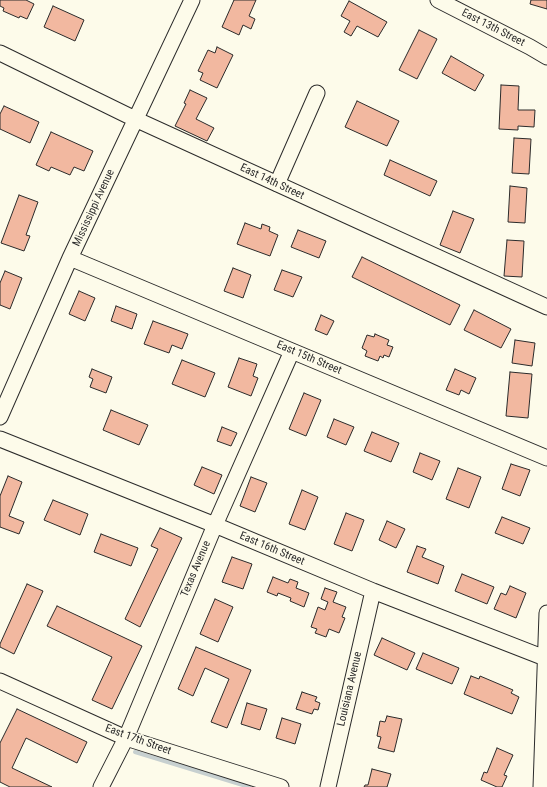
<!DOCTYPE html>
<style>
body{margin:0}
canvas{display:block;background:#fdfbea}
</style>
<canvas width="547" height="787"></canvas>
<script>
const ctx = document.querySelector('canvas').getContext('2d');
ctx.lineJoin = 'round';
const poly = rows => new Path2D(rows.map(r => 'M' + r).join(''));
function strokePath(path, color, width, dash) { ctx.strokeStyle = color; ctx.lineWidth = width; ctx.lineCap = dash ? 'butt' : 'round'; ctx.setLineDash(dash || []); ctx.stroke(path); }
function fill(path, color) { ctx.fillStyle = color; ctx.fill(path, 'evenodd'); }
function write(font, color, halo, rows, align = 'center') {
  ctx.font = font + ' "Roboto Condensed",sans-serif'; ctx.lineWidth = 3; ctx.setLineDash([]); ctx.textBaseline = 'middle'; ctx.strokeStyle = halo; ctx.fillStyle = color; for (const [text, x, y, turn = 0] of rows) {
    ctx.save(); ctx.translate(x, y); ctx.rotate((+turn || 0) * Math.PI / 180); ctx.textAlign = isNaN(turn) ? turn : align; if (halo) ctx.strokeText(text, 0, 0); ctx.fillText(text, 0, 0); ctx.restore();
  }
}
strokePath(poly([
 [135,752,249,787]
]), '#c7d0d0', 4);
const building = poly([
 [0,0,26,0,34,4,27,19,20,16,19,18,3,11,4,8,0,6,0,0],
 [234,0,256,0,249,16,255,19,251,29,243,25,239,35,222,27,234,0],
 [531,0,547,0,547,9,530,4,531,0],
 [349,1,387,22,378,37,357,26,351,36,344,32,350,21,341,16,349,1],
 [53,6,84,20,75,41,44,27,53,6],
 [419,30,437,39,417,79,399,70,419,30],
 [217,47,233,55,217,88,200,80,203,73,198,71,208,50,215,53,217,47],
 [451,56,484,75,475,91,442,73,451,56],
 [501,85,519,86,518,110,535,110,534,127,518,126,518,130,499,129,501,85],
 [190,90,207,98,196,119,214,128,207,141,175,126,186,104,184,103,190,90],
 [357,101,399,121,387,146,345,127,357,101],
 [4,106,39,122,30,143,0,129,0,114,4,106],
 [51,132,93,151,84,171,74,167,70,175,51,167,49,171,36,165,51,132],
 [514,138,531,139,529,174,512,173,514,138],
 [390,160,437,181,430,196,384,175,390,160],
 [510,186,527,188,525,223,508,222,510,186],
 [19,195,38,202,26,235,30,236,24,251,1,243,19,195],
 [453,211,474,219,460,253,440,245,453,211],
 [245,223,261,229,262,224,270,227,269,231,278,235,270,256,237,244,245,223],
 [298,230,326,241,319,258,291,247,298,230],
 [507,240,524,241,522,277,504,276,507,240],
 [362,257,460,305,450,325,352,277,362,257],
 [233,268,251,275,243,298,224,291,233,268],
 [282,270,302,277,293,297,274,290,282,270],
 [5,271,22,278,10,309,0,305,0,283,5,271],
 [79,291,95,298,85,321,69,314,79,291],
 [116,306,137,314,132,329,111,321,116,306],
 [474,310,511,329,501,348,464,330,474,310],
 [321,315,334,321,327,335,315,330,321,315],
 [153,321,188,334,182,349,172,345,169,353,144,344,153,321],
 [375,334,389,340,387,345,393,347,389,357,384,355,383,358,380,356,378,361,365,356,367,351,362,348,367,335,374,337,375,334],
 [515,340,535,343,532,366,512,363,515,340],
 [239,358,257,364,253,376,258,378,251,396,228,387,239,358],
 [182,360,215,373,205,397,172,384,182,360],
 [92,369,112,377,106,393,90,387,93,379,89,377,92,369],
 [455,369,476,378,469,394,461,390,459,395,446,390,455,369],
 [510,372,532,374,528,418,506,416,510,372],
 [304,393,321,400,306,436,289,429,304,393],
 [111,410,148,425,139,445,103,430,111,410],
 [334,419,354,427,346,445,327,437,334,419],
 [222,427,237,433,231,446,217,441,222,427],
 [372,432,399,443,391,462,364,451,372,432],
 [420,453,440,461,432,480,413,472,420,453],
 [511,464,530,470,520,496,502,489,511,464],
 [202,467,222,475,214,494,194,485,202,467],
 [458,468,481,477,469,508,446,499,458,468],
 [8,476,22,482,9,516,24,522,19,534,0,527,0,496,8,476],
 [251,477,267,483,255,512,240,506,251,477],
 [302,490,318,497,305,530,289,524,302,490],
 [53,500,88,514,80,535,44,520,53,500],
 [346,513,364,520,352,551,334,544,346,513],
 [502,517,530,528,523,544,495,533,502,517],
 [387,521,405,529,396,548,379,540,387,521],
 [160,528,182,538,140,627,125,619,158,549,151,546,160,528],
 [101,534,138,548,131,566,94,552,101,534],
 [417,546,426,549,422,557,444,566,438,584,407,572,417,546],
 [232,557,252,564,243,589,222,582,232,557],
 [462,574,494,587,487,604,455,591,462,574],
 [273,577,288,583,290,579,298,582,296,588,309,593,304,607,290,601,291,598,278,593,277,596,267,592,273,577],
 [27,584,43,591,14,654,0,647,0,644,27,584],
 [510,586,526,593,516,618,494,609,501,593,506,595,510,586],
 [325,588,337,592,333,602,346,607,342,617,345,618,339,633,329,629,326,637,315,633,317,629,311,627,318,607,325,610,328,602,321,599,325,588],
 [215,599,233,607,218,642,200,634,215,599],
 [57,606,142,646,112,709,92,700,112,657,47,626,57,606],
 [382,638,415,653,407,670,374,655,382,638],
 [196,647,251,670,227,728,211,722,229,679,205,668,193,696,178,689,196,647],
 [423,653,459,668,452,684,416,669,423,653],
 [471,676,479,679,480,676,513,690,511,693,519,697,512,714,464,694,471,676],
 [302,692,317,697,315,701,320,703,318,710,314,709,312,714,296,709,302,692],
 [247,703,267,709,260,730,241,724,247,703],
 [17,709,87,742,77,763,26,738,12,768,52,787,10,787,0,782,0,743,17,709],
 [387,716,402,719,394,752,378,748,381,737,377,736,380,721,385,722,387,716],
 [282,718,301,724,295,744,276,738,282,718],
 [497,748,513,755,504,775,507,776,502,787,497,787,481,780,484,772,487,773,497,748],
 [372,769,391,774,387,787,364,787,365,785,368,785,372,769]
]);
fill(building, '#f2b8a0');
strokePath(building, '#2b2b2b', 1);
const minor = poly([
 [438,0,530,47,547,57],
 [0,53,135,119,547,307],
 [277,184,317,93],
 [70,258,547,458],
 [0,417,70,258,192,0],
 [0,439,215,525,373,591,545,658],
 [0,681,126,738,281,787],
 [101,787,126,738,215,525,292,351],
 [328,787,373,591],
 [541,787,547,613]
]);
strokePath(minor, '#2b2b2b', 17);
strokePath(minor, '#fdfbea', 15);
write('11px', '#2b2b2b', '#fdfbea', [
 ["East 13th Street",493,28,27],
 ["East 14th Street",272,182,25],
 ["Mississippi Avenue",94,208,-65],
 ["East 15th Street",309,358,23],
 ["East 16th Street",272,549,23],
 ["Texas Avenue",196,569,-67],
 ["Louisiana Avenue",350,689,-77],
 ["East 17th Street",138,740,20]
]);
</script>
